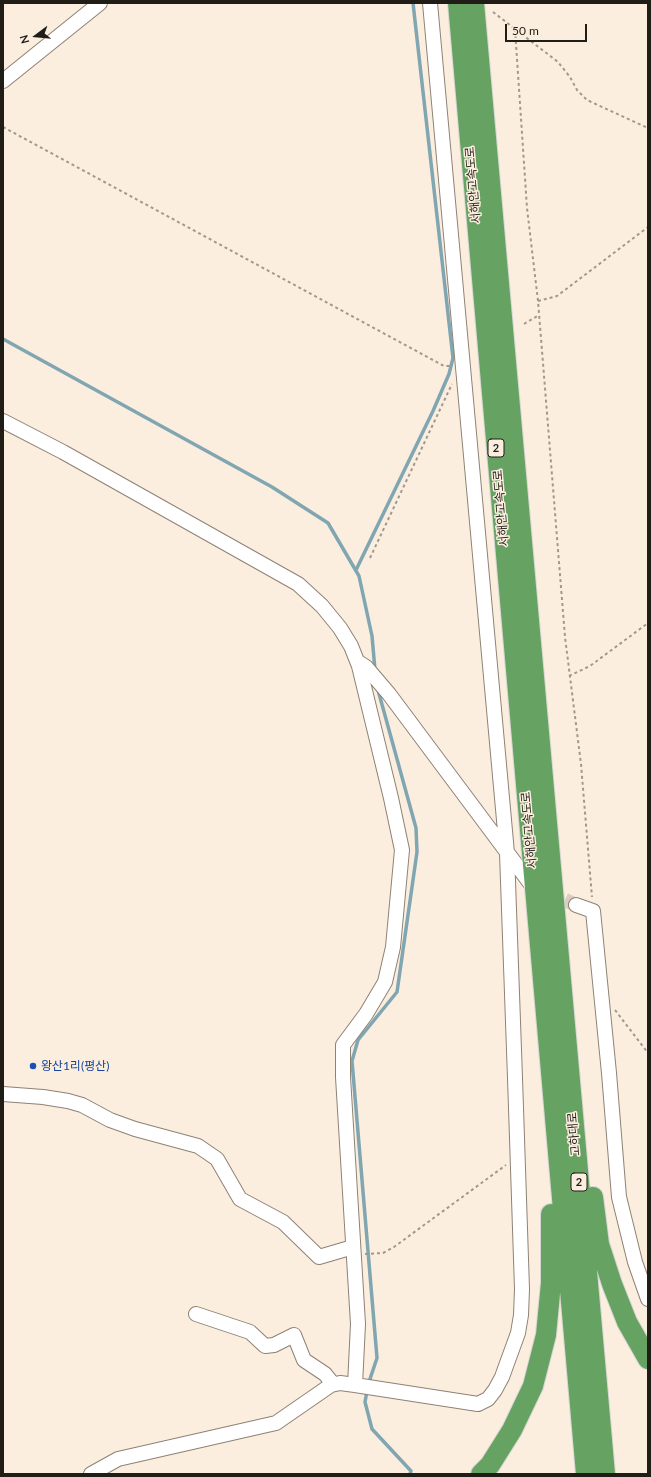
<!DOCTYPE html>
<meta charset="utf-8">
<style>
body{margin:0}
#map{position:relative;width:651px;height:1477px;overflow:hidden;background:#fbeedf;font-family:Lato,sans-serif}
canvas{display:block}
.frame{position:absolute;inset:0;border:4px solid #201c16;pointer-events:none}
.north{position:absolute;left:16px;top:16px;width:40px;height:40px;-webkit-text-stroke:3px #fbeedf;paint-order:stroke;rotate:254deg;font-size:11px;font-weight:700;line-height:16px;text-align:center;color:#201c16}
.north::after{content:'';display:block;margin:auto;width:14px;height:18px;background:#201c16;clip-path:polygon(50% 0,100% 100%,50% 72%,0 100%)}
.scale{position:absolute;left:505px;top:24px;width:82px;height:18px;box-sizing:border-box;border:2px solid #201c16;border-top:0;padding-left:5px;font-size:12px;line-height:14px;white-space:nowrap;color:#201c16;-webkit-text-stroke:3px #fbeedf;paint-order:stroke}
</style>
<div id="map">
<canvas width="651" height="1477"></canvas>
<div class="frame"></div>
<div class="north">N</div>
<div class="scale">50 m</div>
</div>
<script>
const ctx = document.querySelector('canvas').getContext('2d');
ctx.lineJoin = 'round';
const poly = rows => new Path2D(rows.map(r => 'M' + r).join(''));
function strokePath(path, color, width, dash) { ctx.strokeStyle = color; ctx.lineWidth = width; ctx.lineCap = dash ? 'butt' : 'round'; ctx.setLineDash(dash || []); ctx.stroke(path); }
function write(font, color, halo, rows, align = 'center') {
  ctx.font = font + ' Lato,"Noto Sans KR",sans-serif'; ctx.lineWidth = 3; ctx.setLineDash([]); ctx.textBaseline = 'middle'; ctx.strokeStyle = halo; ctx.fillStyle = color; for (const [text, x, y, turn = 0] of rows) {
    ctx.save(); ctx.translate(x, y); ctx.rotate((+turn || 0) * Math.PI / 180); ctx.textAlign = isNaN(turn) ? turn : align; if (halo) ctx.strokeText(text, 0, 0); ctx.fillText(text, 0, 0); ctx.restore();
  }
}
strokePath(poly([
 [3,339,272,487,328,523,359,576,372,636,375,670],
 [356,570,433,411,449,374,453,358,413,3],
 [368,1385,377,1358,352,1061,358,1040,397,992,417,852,416,828,378,690],
 [367,1391,365,1402,372,1429,411,1471,410,1474]
]), '#80a6b2', 3.5);
strokePath(poly([
 [546,891,576,905]
]), '#dacec1', 14, [14, 7]);
const minor = poly([
 [3,81,100,3],
 [3,421,63,452,298,584,322,606,340,628,351,646,359,666,391,798,402,850,393,947,385,982,366,1014,343,1045,343,1077,358,1324,355,1385,340,1383,331,1385,276,1423,118,1459,91,1474],
 [358,662,366,667,389,694,530,883],
 [576,905,593,911,609,1073,619,1197,635,1262,648,1299],
 [3,1094,43,1097,68,1101,82,1105,110,1120,135,1129,198,1146,217,1159,240,1199,283,1222,319,1257,353,1247],
 [196,1314,250,1332,265,1346,274,1345,294,1335,304,1360,325,1374,333,1384],
 [355,1385,478,1404,488,1399,495,1390,502,1377,518,1333,521,1315,522,1289,515,1078,507,853,430,3]
]);
const highway = poly([
 [458,3,586,1474],
 [474,3,605,1474],
 [593,1197,599,1244,612,1284,627,1322,648,1359],
 [481,1474,490,1465,512,1430,533,1386,546,1335,551,1283,551,1214]
]);
strokePath(minor, '#8e8275', 16);
strokePath(highway, '#d7d6d5', 22);
strokePath(poly([
 [493,12,558,62,570,77,577,90,587,100,648,128],
 [515,29,527,208,538,301,565,637,581,764,592,897],
 [3,127,444,366,451,366],
 [538,301,557,296,648,227],
 [524,324,539,315],
 [370,558,452,384],
 [569,676,590,666,648,623],
 [615,1010,648,1053],
 [365,1254,383,1253,394,1247,506,1165]
]), '#a1988d', 2, [3, 3]);
strokePath(minor, '#fff', 14);
strokePath(highway, '#66a363', 20);
for (const [x, y, r, color] of [
 [33,1066,4,"#1a4fb4"]
]) { const dot = new Path2D(); dot.arc(x, y, r, 0, 2 * Math.PI); ctx.fillStyle = color; ctx.fill(dot); strokePath(dot, '#fbeedf', 1.5); }
for (const [x, y, w] of [
 [496,448,16],
 [579,1182,16]
]) { const box = new Path2D(); box.roundRect(x - w / 2, y - 9, w, 18, 3); ctx.fillStyle = '#fbeedf'; ctx.fill(box); strokePath(box, '#201c16', 1); }
write('bold 11px', '#201c16', null, [
 ["2",496,448],
 ["2",579,1182]
]);
write('12px', '#201c16', '#fbeedf', [
 ["서해안고속도로",473,185,-95],
 ["서해안고속도로",501,508,-95],
 ["서해안고속도로",529,830,-95],
 ["고하대로",574,1134,-95]
]);
write('12px', '#164399', '#fbeedf', [
 ["왕산1리(평산)",41,1066]
], 'left');
</script>
